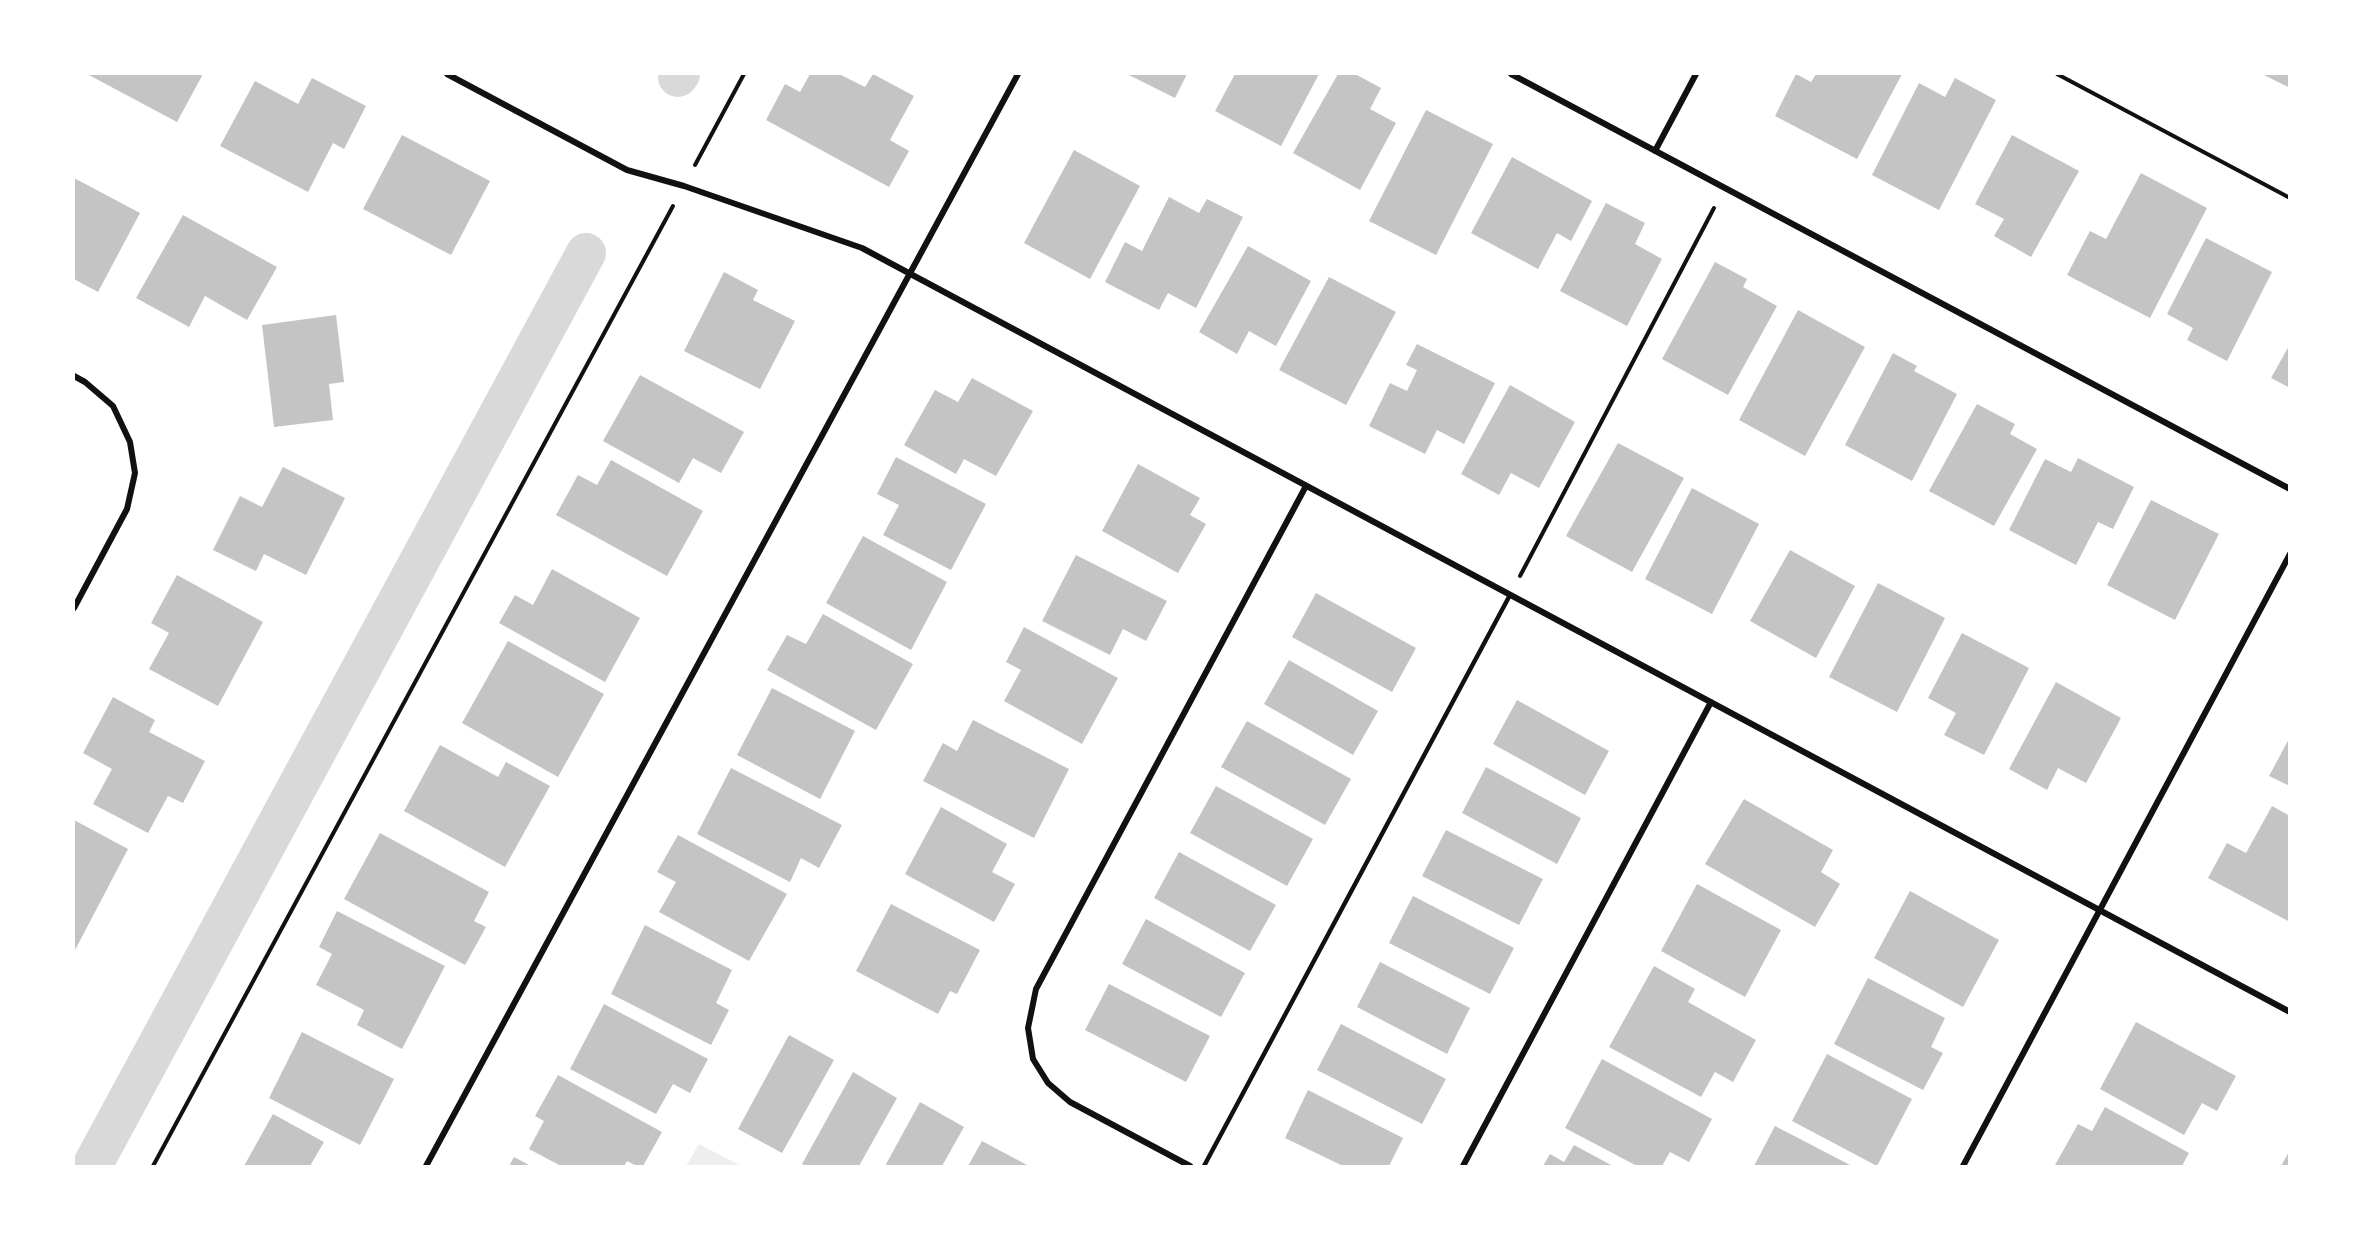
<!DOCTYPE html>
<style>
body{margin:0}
#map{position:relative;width:2363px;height:1240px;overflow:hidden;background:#fff;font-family:Roboto,sans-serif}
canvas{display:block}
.frame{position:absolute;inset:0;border:75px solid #fff;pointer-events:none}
</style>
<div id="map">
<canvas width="2363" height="1240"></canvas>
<div class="frame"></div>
</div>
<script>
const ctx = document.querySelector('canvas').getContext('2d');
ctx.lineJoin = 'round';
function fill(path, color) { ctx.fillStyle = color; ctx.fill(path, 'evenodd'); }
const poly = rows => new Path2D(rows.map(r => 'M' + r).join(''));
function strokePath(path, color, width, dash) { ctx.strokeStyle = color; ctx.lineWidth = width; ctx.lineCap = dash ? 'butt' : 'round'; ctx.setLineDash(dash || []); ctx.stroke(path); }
fill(poly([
 [699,1144,741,1166,686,1166]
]), '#eee');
strokePath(poly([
 [678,77,680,74],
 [92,1166,586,253]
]), '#d9d9d9', 40);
fill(poly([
 [87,74,203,74,177,122],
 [810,74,839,74,865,87,873,74,914,96,890,140,909,151,889,187,766,120,785,84,800,92],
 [1127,74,1187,74,1175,98],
 [1235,74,1319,74,1281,146,1215,111],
 [1338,74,1355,74,1381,88,1370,109,1396,123,1360,190,1293,153],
 [1796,74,1811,82,1816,74,1902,74,1857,159,1775,116],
 [2262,74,2290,74,2290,88],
 [312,78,366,106,344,149,333,143,308,192,220,146,255,81,298,104],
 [1955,78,1996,100,1939,210,1872,175,1919,83,1945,97],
 [1426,110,1493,144,1436,255,1369,221],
 [402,135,490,181,451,255,363,209],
 [2012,135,2079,171,2031,257,1994,236,2004,219,1975,204],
 [1074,150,1140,186,1090,279,1024,243],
 [1512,157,1592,201,1571,241,1557,233,1538,269,1471,233],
 [2141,173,2207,208,2150,318,2067,275,2090,231,2106,239],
 [74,178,140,213,98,292,74,279],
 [1169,197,1199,213,1207,199,1243,217,1196,308,1168,293,1159,310,1105,282,1125,242,1142,251],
 [1606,203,1645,223,1635,244,1662,259,1627,326,1560,291],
 [183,215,277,267,247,320,205,296,189,327,136,298],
 [2206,238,2272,272,2227,361,2187,340,2193,328,2167,314],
 [1248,246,1311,281,1276,346,1249,331,1237,354,1199,332],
 [1715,262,1747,279,1743,287,1777,306,1728,395,1662,359],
 [724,272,758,290,753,300,795,321,760,389,684,351],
 [1329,277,1396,312,1346,405,1279,370],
 [1798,310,1865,347,1805,456,1739,420],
 [336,315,344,382,329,384,333,420,274,427,262,325],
 [1417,344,1495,383,1464,444,1437,430,1425,454,1369,426,1390,383,1407,391,1417,370,1406,365],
 [2290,344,2290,388,2271,378],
 [1893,353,1917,366,1914,371,1957,394,1912,481,1845,445],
 [640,375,744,432,721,473,693,458,679,483,603,441],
 [972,378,1033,411,996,476,964,459,956,474,904,445,935,390,958,402],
 [1510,385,1575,422,1539,488,1511,473,1499,495,1461,474],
 [1977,404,2015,424,2010,434,2037,449,1994,526,1929,491],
 [1618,443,1684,478,1632,572,1566,536],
 [896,457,986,504,951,570,883,535,899,505,877,494],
 [2078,458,2134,487,2113,529,2098,522,2076,565,2009,530,2045,459,2071,472],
 [611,460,703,511,667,576,556,515,578,475,597,485],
 [1138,464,1200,498,1190,515,1206,524,1178,573,1102,531],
 [283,467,345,498,306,575,264,554,256,571,213,550,240,496,262,507],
 [1692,488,1759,524,1712,614,1645,579],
 [2151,500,2219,534,2175,620,2107,585],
 [863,536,947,582,911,650,826,603],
 [1790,550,1855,586,1816,658,1750,621],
 [1076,555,1167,601,1146,641,1123,629,1110,655,1042,621],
 [552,569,640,618,605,682,499,623,515,595,533,605],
 [177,575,263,622,218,706,149,669,169,633,151,623],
 [1878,583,1945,618,1897,712,1829,677],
 [1316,593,1416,648,1392,692,1292,637],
 [823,614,913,664,876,730,767,670,787,635,806,644],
 [1024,627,1118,678,1082,744,1004,701,1021,670,1006,662],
 [1962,633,2029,668,1984,755,1944,735,1956,713,1928,698],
 [508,641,604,694,558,777,462,723],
 [1289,660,1378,711,1353,755,1264,704],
 [2056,682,2121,718,2086,783,2058,768,2047,790,2009,769],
 [772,688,855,731,820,799,737,755],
 [113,697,155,720,149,732,205,761,183,803,168,796,148,833,93,804,112,769,83,753],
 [1517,700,1609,751,1585,795,1493,744],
 [973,720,1069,769,1034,838,923,781,943,743,957,751],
 [1247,721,1351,779,1325,825,1221,767],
 [2290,737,2290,786,2269,776],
 [440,745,498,777,506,762,550,786,505,867,404,811],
 [1486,767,1581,818,1557,864,1462,813],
 [731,768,842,825,819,868,801,858,790,882,697,834],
 [1216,786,1313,839,1287,886,1190,833],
 [1744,799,1833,850,1821,872,1840,884,1815,927,1705,864],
 [2272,806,2290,816,2290,922,2208,878,2227,843,2246,853],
 [941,807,1007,844,992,872,1015,884,994,922,905,874],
 [74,820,128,849,74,952],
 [1446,830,1543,879,1519,925,1422,876],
 [380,833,489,892,474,921,486,927,465,965,344,899],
 [678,835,787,894,749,961,659,912,676,882,657,872],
 [1179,852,1276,905,1250,951,1154,898],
 [1697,884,1781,930,1745,997,1661,951],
 [1910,891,1999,940,1963,1007,1874,958],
 [1413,896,1514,948,1490,994,1389,943],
 [891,904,980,950,957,994,950,991,938,1014,856,971],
 [337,911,445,966,402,1049,357,1025,364,1010,316,985,332,954,319,947],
 [1146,919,1245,973,1221,1017,1122,964],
 [645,925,732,970,716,1003,729,1010,711,1045,611,994],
 [1380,962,1470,1008,1447,1054,1357,1007],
 [1654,966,1695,989,1688,1002,1756,1040,1733,1082,1715,1072,1701,1097,1609,1047],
 [1868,978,1945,1018,1931,1047,1943,1053,1923,1090,1834,1044],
 [1109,984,1210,1036,1186,1082,1085,1030],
 [604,1004,708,1059,690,1093,673,1084,656,1114,570,1069],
 [2136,1022,2236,1076,2217,1111,2202,1103,2184,1135,2100,1089],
 [1341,1024,1446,1079,1422,1124,1317,1070],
 [302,1032,394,1079,360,1145,269,1098],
 [789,1035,834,1060,782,1153,738,1129],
 [1827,1054,1912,1099,1877,1166,1792,1121],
 [1602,1059,1712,1119,1689,1162,1670,1152,1662,1166,1637,1166,1565,1128],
 [853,1072,897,1098,859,1166,806,1166,802,1164],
 [558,1075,662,1132,643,1166,637,1166,627,1161,624,1166,561,1166,529,1149,544,1121,535,1116],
 [1308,1090,1403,1138,1389,1166,1343,1166,1285,1138],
 [920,1102,964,1127,942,1166,885,1166],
 [2105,1107,2189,1153,2182,1166,2055,1165,2078,1124,2092,1131],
 [273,1114,324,1142,310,1166,244,1166],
 [1775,1126,1852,1166,1754,1166],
 [982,1141,1027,1165,1026,1166,968,1166],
 [1574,1145,1613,1166,1543,1166,1550,1154,1564,1162],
 [2290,1150,2290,1166,2281,1166],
 [514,1157,531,1166,509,1166]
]), '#c4c4c4');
strokePath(poly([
 [2057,74,2290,198],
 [695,165,744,74],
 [1520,576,1714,208],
 [153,1166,673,206]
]), '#111', 4);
strokePath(poly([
 [1204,1166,1510,595]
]), '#111', 4.5);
strokePath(poly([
 [447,74,627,170,684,186,862,248,2290,1012],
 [1511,74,2290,489],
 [1655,151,1696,74],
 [74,376,85,382,113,406,130,442,135,473,127,509,74,608],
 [426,1166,1018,74],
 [1190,1166,1070,1102,1048,1083,1033,1059,1028,1028,1036,989,1306,486],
 [1463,1166,1711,702],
 [1963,1166,2290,554]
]), '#111', 6);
</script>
